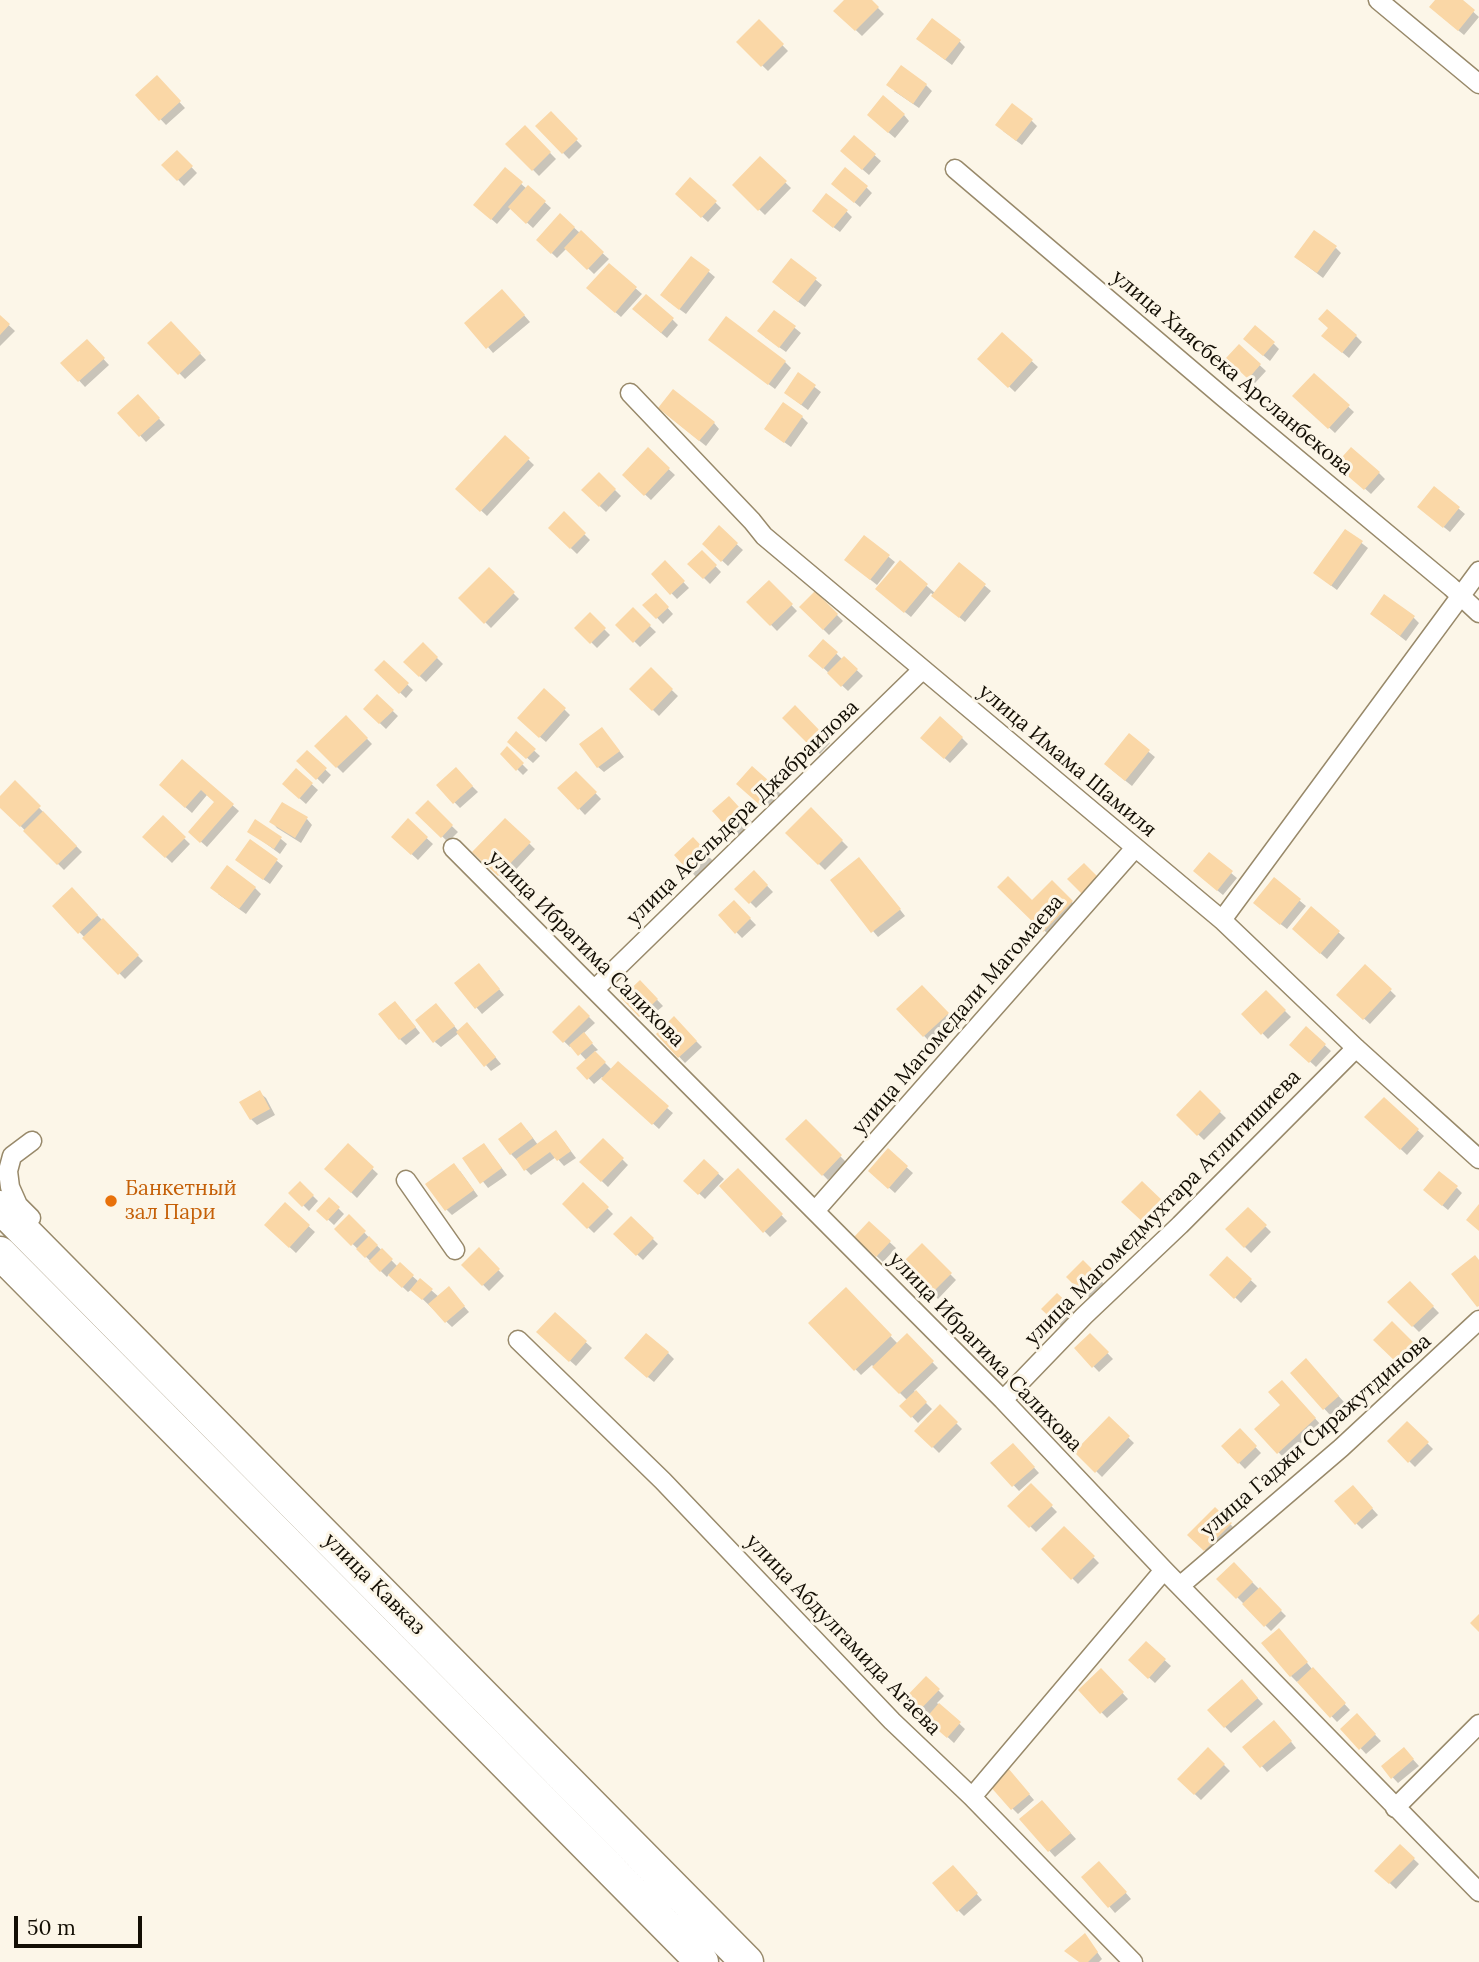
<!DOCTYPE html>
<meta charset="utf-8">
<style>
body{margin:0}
#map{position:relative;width:1479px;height:1962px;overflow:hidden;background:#fcf6e8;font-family:Lora,serif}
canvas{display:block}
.scale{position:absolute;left:14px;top:1916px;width:128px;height:32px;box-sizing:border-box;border:4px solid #130e04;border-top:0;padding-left:9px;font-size:21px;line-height:24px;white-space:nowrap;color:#130e04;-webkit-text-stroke:5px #fcf6e8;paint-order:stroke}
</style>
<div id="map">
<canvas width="1479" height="1962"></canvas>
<div class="scale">50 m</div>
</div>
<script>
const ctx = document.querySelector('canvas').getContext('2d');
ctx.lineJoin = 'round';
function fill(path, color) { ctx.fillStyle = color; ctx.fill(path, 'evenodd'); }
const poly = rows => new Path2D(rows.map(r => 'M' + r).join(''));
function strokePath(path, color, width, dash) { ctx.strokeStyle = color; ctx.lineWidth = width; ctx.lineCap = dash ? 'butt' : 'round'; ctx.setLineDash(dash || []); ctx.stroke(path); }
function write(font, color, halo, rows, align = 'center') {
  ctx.font = font + ' Lora,serif'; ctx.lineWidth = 6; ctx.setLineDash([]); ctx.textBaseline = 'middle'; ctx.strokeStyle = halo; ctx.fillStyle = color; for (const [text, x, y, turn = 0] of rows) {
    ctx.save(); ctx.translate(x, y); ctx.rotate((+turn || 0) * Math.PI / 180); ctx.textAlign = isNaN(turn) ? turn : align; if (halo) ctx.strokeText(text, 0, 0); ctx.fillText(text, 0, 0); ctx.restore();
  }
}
fill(poly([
 [846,0,870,0,884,14,862,36,836,11],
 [1438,0,1460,0,1479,17,1464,35,1437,13],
 [759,21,788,51,768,71,738,42],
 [959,41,965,47,952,65,924,44],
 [157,78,185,108,166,125,138,95],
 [926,85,932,91,919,108,894,91],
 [551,114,582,146,569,159,538,127],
 [904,115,909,121,895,138,875,121],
 [1031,120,1037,126,1022,145,1003,131],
 [525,127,556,159,539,176,508,144],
 [854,137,881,161,869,175,848,157],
 [177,152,197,173,184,186,164,165],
 [760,158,791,188,765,215,734,185],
 [505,170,527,189,528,187,551,208,533,228,511,208,497,224,481,210],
 [691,179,721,208,708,222,677,194],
 [866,187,872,193,860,207,839,189],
 [846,211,852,217,840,232,820,217],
 [561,216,609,259,594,274,567,248,557,258,538,240],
 [1336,248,1341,253,1323,278,1302,262],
 [692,258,715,277,686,314,668,301],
 [792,260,822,285,805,307,780,288],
 [609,265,642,294,621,317,594,294],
 [508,297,530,322,493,353,488,347],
 [775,312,801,333,786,352,765,337],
 [640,315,672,319,678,325,667,338],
 [0,317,15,331,0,346],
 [171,323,206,360,185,379,150,343],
 [1002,334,1038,367,1015,392,980,359],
 [1356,336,1362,342,1349,358,1330,342],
 [710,340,785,362,791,368,775,389],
 [87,341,109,365,85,387,63,363],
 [1274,344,1279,349,1270,361,1251,345],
 [1239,346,1266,371,1255,383,1228,358],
 [799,375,821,392,808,410,792,398],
 [1314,375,1354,412,1335,433,1295,396],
 [138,397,165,425,146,442,120,413],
 [666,414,714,423,719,429,706,446],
 [802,417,808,423,791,447,766,429],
 [506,438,534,465,487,516,458,489],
 [648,450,675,475,651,500,624,475],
 [1344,470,1379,473,1385,479,1371,494],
 [599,474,621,496,606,512,583,490],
 [1434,488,1465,514,1450,532,1425,512],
 [564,514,590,540,577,554,550,528],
 [719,528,743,550,728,566,704,544],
 [1346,531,1368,548,1337,590,1321,578],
 [864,537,895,562,877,585,852,565],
 [702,552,721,572,710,584,690,564],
 [665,563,689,588,677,599,653,574],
 [900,563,935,593,959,564,991,591,965,622,931,593,911,617,884,595],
 [489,569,519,599,491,628,461,598],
 [769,582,797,611,777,631,749,602],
 [815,593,843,621,829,635,801,607],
 [656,595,673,614,663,624,645,605],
 [633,610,656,632,640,647,618,625],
 [1372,614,1413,617,1419,623,1406,641],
 [590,615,610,635,597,648,577,628],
 [823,641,843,660,844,658,863,676,848,691,816,661],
 [423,644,443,664,426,682,405,662],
 [384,662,413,690,406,698,376,670],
 [651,670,678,696,659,716,632,689],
 [377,696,398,716,386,729,365,709],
 [795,708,830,743,820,754,784,718],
 [564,709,570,715,546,742,525,724],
 [346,717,372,744,343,773,316,746],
 [516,734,540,756,533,763,509,742],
 [607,735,624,757,604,772,598,767],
 [1129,736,1155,757,1132,786,1112,770],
 [962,738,968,744,950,763,928,743],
 [507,749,528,770,523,775,502,754],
 [307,752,331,775,323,784,299,761],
 [182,761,239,811,207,847,190,832,216,803,207,795,192,813,167,791],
 [455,769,478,792,460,808,438,785],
 [753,769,782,795,768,811,739,784],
 [296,770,318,790,306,804,290,790],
 [576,773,601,799,585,815,560,788],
 [15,783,82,852,64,870,0,805,0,798],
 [729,798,754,824,739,838,714,811],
 [428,803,458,832,448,842,418,813],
 [811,810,848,847,825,870,788,833],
 [163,818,190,844,172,863,145,837],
 [307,819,312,825,301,843,277,828,272,822],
 [505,820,535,849,505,881,475,852],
 [408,821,433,844,418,860,393,837],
 [249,831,281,839,287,844,280,854],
 [693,840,714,862,697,878,676,855],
 [277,861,283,866,270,884,243,865],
 [865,865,905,916,878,937,873,931],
 [754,872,773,892,756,908,737,889],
 [1231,873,1237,878,1223,895,1201,877],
 [1275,880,1306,906,1287,929,1261,909],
 [1052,883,1078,908,1050,936,1000,887,1033,903],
 [255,888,261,894,246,914,218,894],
 [72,890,143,961,125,979,54,906],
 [734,902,756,925,742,938,720,915],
 [1311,909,1345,938,1327,959,1300,935],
 [1365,966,1396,996,1370,1024,1338,995],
 [484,971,504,995,482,1014,457,984],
 [640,982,663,1006,646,1021,623,998],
 [922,987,953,1020,930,1042,899,1010],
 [1266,992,1291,1017,1268,1039,1244,1014],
 [579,1007,595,1023,583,1034,598,1050,594,1052,612,1070,667,1108,673,1113,659,1129,602,1077,594,1084,579,1068,587,1061,572,1045,570,1047,554,1032],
 [401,1009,420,1033,406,1045,400,1039],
 [442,1011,459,1032,473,1030,501,1064,491,1071,459,1033,441,1047,435,1042],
 [674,1019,702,1047,685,1063,658,1034],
 [1306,1028,1331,1051,1316,1067,1292,1045],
 [260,1093,266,1098,275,1115,257,1125,251,1119],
 [1200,1093,1226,1118,1204,1140,1178,1115],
 [1384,1099,1424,1136,1407,1155,1367,1117],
 [806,1122,846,1162,828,1180,788,1139],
 [527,1130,538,1145,561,1138,576,1158,564,1166,556,1157,531,1175,511,1154],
 [603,1140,628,1165,608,1187,582,1162],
 [348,1146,378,1174,357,1198,327,1169],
 [489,1151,507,1175,488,1188,465,1158],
 [888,1151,913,1173,895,1193,876,1176],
 [704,1161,724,1179,705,1199,686,1181],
 [738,1170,787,1221,770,1237,721,1186],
 [460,1171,478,1196,452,1215,446,1209],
 [300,1183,318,1201,309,1211,291,1193],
 [583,1184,613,1214,594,1233,564,1204],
 [1142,1184,1170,1211,1152,1230,1124,1202],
 [1457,1188,1462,1193,1448,1210,1431,1196],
 [329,1199,344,1214,334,1225,319,1211],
 [285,1205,315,1232,296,1253,266,1225],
 [1248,1209,1271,1232,1251,1253,1227,1229],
 [349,1217,398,1267,400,1265,419,1282,431,1290,439,1297,454,1295,469,1312,452,1327,412,1289,408,1292,389,1274,387,1277,337,1229],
 [631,1218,658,1244,643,1260,616,1234],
 [869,1223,896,1248,883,1262,856,1237],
 [922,1246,956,1280,938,1299,904,1264],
 [479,1250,504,1276,489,1291,464,1265],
 [1227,1258,1257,1286,1241,1303,1212,1275],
 [1083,1263,1104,1284,1090,1298,1069,1277],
 [1410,1283,1439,1313,1419,1332,1390,1303],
 [846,1290,898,1344,907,1336,938,1368,914,1391,932,1409,918,1423,902,1406,907,1400,872,1365,861,1375,811,1323],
 [1057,1296,1077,1315,1064,1329,1044,1309],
 [555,1314,592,1348,576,1366,544,1338],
 [1392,1324,1421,1352,1405,1368,1376,1340],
 [1090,1335,1113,1359,1099,1372,1076,1348],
 [668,1353,674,1359,654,1382,632,1364],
 [1312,1367,1344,1402,1330,1415,1292,1373],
 [1282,1382,1321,1425,1284,1458,1256,1429,1282,1405],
 [940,1407,962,1429,939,1453,917,1431],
 [1109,1419,1134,1443,1102,1477,1077,1452],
 [1407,1423,1433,1449,1415,1467,1389,1441],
 [1240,1431,1261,1453,1245,1469,1223,1446],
 [1013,1445,1039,1473,1019,1491,993,1463],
 [1031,1485,1057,1512,1036,1532,1010,1506],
 [1358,1493,1378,1515,1362,1529,1356,1523],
 [1215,1509,1236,1530,1211,1556,1189,1535],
 [1064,1528,1099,1563,1078,1584,1043,1549],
 [1234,1564,1286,1616,1271,1631,1219,1579],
 [1285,1636,1312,1669,1350,1710,1337,1722,1298,1681,1297,1682,1291,1676],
 [1146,1643,1171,1666,1155,1683,1130,1660],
 [1101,1670,1128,1699,1107,1718,1080,1690],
 [926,1678,944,1696,937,1703,965,1729,954,1743,925,1716,922,1720,904,1702],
 [1242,1682,1263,1704,1231,1733,1209,1710],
 [1357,1716,1381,1741,1366,1754,1343,1729],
 [1280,1728,1296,1748,1267,1772,1245,1747],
 [1208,1749,1230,1771,1201,1800,1179,1779],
 [1409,1755,1419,1766,1398,1783,1383,1767],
 [1014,1777,1034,1800,1018,1814,1012,1808],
 [1048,1808,1076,1839,1055,1857,1022,1820],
 [1400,1846,1419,1864,1396,1889,1377,1871],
 [1105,1869,1131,1899,1115,1913,1084,1877],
 [958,1873,982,1900,964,1916,958,1910],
 [1085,1935,1102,1959,1099,1962,1080,1962]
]), '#0003');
fill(poly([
 [844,0,872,0,879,7,855,31,833,11],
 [1435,0,1463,0,1475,10,1458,31,1429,7],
 [932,18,961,40,945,60,916,39],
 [759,19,784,44,761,67,736,42],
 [901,65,927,84,913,104,886,85],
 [157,75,181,101,159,121,135,95],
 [883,95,905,114,888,133,867,115],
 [1012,103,1033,119,1016,141,995,125],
 [551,111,578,139,562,154,535,126],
 [525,125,551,152,532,171,505,144],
 [854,135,876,154,862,170,840,151],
 [177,150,193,166,177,181,161,165],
 [760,156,787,181,758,211,732,185],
 [505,167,523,182,491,220,473,205],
 [845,167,868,186,854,203,831,184],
 [690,177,717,201,701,218,675,194],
 [528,185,546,201,526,224,508,207],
 [826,193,848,210,833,228,812,211],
 [560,213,575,227,551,254,536,240],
 [581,230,604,252,587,270,564,248],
 [1314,230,1337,246,1317,273,1294,257],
 [691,256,710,270,679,310,660,295],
 [791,258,817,278,798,302,772,282],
 [609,263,637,287,615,313,586,288],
 [502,289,525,315,486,349,464,323],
 [646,294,674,318,661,333,632,309],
 [1327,309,1357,335,1342,353,1321,336,1328,328,1318,319],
 [774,310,796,326,779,348,757,331],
 [0,315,10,324,0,335],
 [726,316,786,361,768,385,708,340],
 [171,321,201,353,178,375,147,343],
 [1255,325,1275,342,1263,356,1243,339],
 [1002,332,1033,360,1008,388,977,359],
 [87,339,105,358,78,382,60,363],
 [1239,344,1261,364,1248,379,1226,358],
 [798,372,816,385,801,405,784,393],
 [1314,373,1350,405,1328,429,1292,396],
 [673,389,715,422,699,441,658,408],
 [138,394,160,418,139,437,117,413],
 [783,402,803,416,784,443,764,429],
 [505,435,530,458,480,512,455,489],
 [648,447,670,468,644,496,622,475],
 [1351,447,1380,472,1364,490,1335,465],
 [599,472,616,489,599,507,581,490],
 [1434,486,1460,507,1443,528,1417,507],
 [564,511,586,533,570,549,548,528],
 [719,525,738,543,721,562,702,544],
 [1345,529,1363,541,1331,586,1313,573],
 [864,535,890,555,870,580,844,560],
 [702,550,717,565,703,579,687,564],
 [665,560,685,581,670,595,651,574],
 [900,560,928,584,904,613,875,589],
 [959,562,986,584,959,618,931,596],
 [489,567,515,592,484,624,458,598],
 [769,580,793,604,770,626,746,602],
 [815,591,838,614,823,630,799,607],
 [656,593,669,607,656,619,642,605],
 [1384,594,1415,616,1400,636,1370,614],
 [633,607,651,625,633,643,615,625],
 [590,612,606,628,590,644,574,628],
 [823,639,838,652,823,669,808,656],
 [423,642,438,657,419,677,403,662],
 [844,656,858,669,841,687,827,673],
 [384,660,409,683,399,694,374,670],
 [651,667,673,689,652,711,629,689],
 [544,688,566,708,539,738,517,718],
 [377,694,394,710,379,724,363,709],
 [795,705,826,737,813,749,782,718],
 [346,715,368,738,336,768,314,746],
 [940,716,963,737,944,759,920,738],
 [602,727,620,751,597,768,579,744],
 [516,731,536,749,526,759,507,742],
 [1129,733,1150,750,1125,781,1104,764],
 [507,746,524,763,516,771,500,754],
 [307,750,327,768,316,780,296,761],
 [182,759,234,804,200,843,188,832,214,802,201,790,185,808,159,785],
 [752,766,777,788,761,806,736,784],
 [456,767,473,786,453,804,436,785],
 [296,768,313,783,299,799,282,784],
 [576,771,597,792,578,810,557,788],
 [15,780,41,806,20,827,0,808,0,796],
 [729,796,749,818,732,833,712,811],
 [428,800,453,825,441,838,415,813],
 [282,802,308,817,295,838,269,822],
 [811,807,843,840,818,865,785,833],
 [43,811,77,846,57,865,23,831],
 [163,815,186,837,165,858,142,837],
 [408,818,428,837,411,855,391,837],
 [505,818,531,842,498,876,472,852],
 [255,819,282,837,274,849,247,832],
 [693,837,710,855,690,873,674,855],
 [250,839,278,859,263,880,235,860],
 [1209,852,1233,871,1217,891,1193,871],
 [859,857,901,909,871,933,830,880],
 [1084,863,1099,878,1083,895,1067,879],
 [227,865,256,887,239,909,210,888],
 [754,870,768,885,749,904,734,889],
 [1008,876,1032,900,1052,880,1073,901,1043,932,997,887],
 [1274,877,1301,899,1280,925,1253,903],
 [72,887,98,915,78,934,52,906],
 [734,900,751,918,735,934,718,915],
 [1311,906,1340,931,1320,954,1292,929],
 [103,918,139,955,118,975,82,938],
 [479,963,500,989,475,1009,454,983],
 [1365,964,1392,989,1363,1020,1336,995],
 [640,980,658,999,639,1017,621,998],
 [922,985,949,1013,923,1037,896,1009],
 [1266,990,1286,1010,1261,1035,1241,1014],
 [395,1001,416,1027,399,1040,378,1014],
 [436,1003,455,1026,433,1043,415,1020],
 [579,1005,590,1016,563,1043,552,1032],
 [674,1016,697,1041,678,1058,656,1034],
 [467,1022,496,1057,484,1067,456,1032],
 [1306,1026,1326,1044,1309,1063,1289,1045],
 [584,1032,593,1043,578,1056,569,1045],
 [595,1051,606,1062,587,1080,576,1068],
 [618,1061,669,1106,652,1125,601,1079],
 [260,1090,270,1109,250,1120,239,1102],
 [1200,1090,1221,1111,1197,1136,1176,1115],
 [1384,1097,1419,1129,1400,1150,1364,1117],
 [806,1119,842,1155,822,1176,785,1139],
 [521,1122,533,1138,510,1155,498,1139],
 [556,1130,571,1151,557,1161,550,1152,524,1171,516,1159],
 [603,1138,624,1158,601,1182,579,1162],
 [348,1143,374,1167,351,1193,324,1169],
 [484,1143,502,1168,480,1184,462,1158],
 [888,1148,908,1166,888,1189,868,1171],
 [704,1159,719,1173,698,1195,683,1181],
 [454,1163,474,1190,445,1211,425,1184],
 [738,1168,783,1214,763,1233,719,1186],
 [1439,1171,1458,1186,1442,1206,1423,1190],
 [300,1181,314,1195,302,1207,288,1193],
 [1142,1181,1166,1204,1146,1225,1121,1202],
 [583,1182,609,1207,587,1229,562,1204],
 [329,1197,340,1207,327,1221,316,1211],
 [285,1202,310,1225,289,1248,264,1225],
 [1479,1204,1479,1231,1466,1220],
 [1248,1207,1267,1225,1244,1248,1225,1229],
 [349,1214,366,1231,351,1246,334,1229],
 [631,1216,654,1238,636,1256,613,1234],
 [869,1221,891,1241,876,1257,854,1237],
 [369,1236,378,1245,365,1258,356,1249],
 [922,1243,952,1273,931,1294,901,1264],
 [479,1247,500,1269,482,1286,461,1265],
 [382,1248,393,1259,380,1272,369,1261],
 [1475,1255,1479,1260,1479,1306,1477,1307,1451,1274],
 [1227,1256,1252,1279,1234,1299,1209,1275],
 [1083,1260,1100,1277,1083,1294,1066,1277],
 [400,1262,414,1275,402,1288,388,1275],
 [420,1278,433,1289,422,1300,410,1290],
 [1410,1281,1434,1306,1412,1327,1387,1302],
 [449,1286,465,1306,445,1323,428,1304],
 [846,1287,892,1335,854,1371,808,1323],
 [1057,1293,1073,1308,1057,1324,1041,1309],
 [555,1312,587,1341,569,1362,536,1332],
 [1392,1321,1416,1345,1398,1364,1373,1340],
 [646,1333,669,1352,647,1378,624,1358],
 [907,1333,934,1361,899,1394,872,1367],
 [1090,1333,1109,1352,1092,1368,1074,1348],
 [1306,1358,1339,1396,1323,1410,1290,1373],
 [1282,1380,1316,1418,1277,1454,1254,1429,1280,1405,1268,1392],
 [916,1390,927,1402,911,1418,899,1406],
 [940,1404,958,1422,932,1448,914,1431],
 [1109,1416,1130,1436,1095,1473,1074,1452],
 [1407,1421,1429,1442,1408,1463,1387,1441],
 [1240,1428,1257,1446,1238,1464,1221,1446],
 [1013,1443,1035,1467,1012,1487,990,1463],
 [1031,1483,1053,1505,1029,1528,1007,1506],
 [1353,1485,1373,1508,1355,1525,1334,1501],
 [1215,1507,1232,1523,1204,1551,1187,1535],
 [1064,1526,1095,1556,1071,1580,1041,1549],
 [1234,1562,1253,1582,1236,1599,1216,1579],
 [1260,1587,1282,1610,1264,1627,1242,1604],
 [1479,1614,1479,1632,1470,1623],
 [1279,1628,1308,1662,1290,1677,1261,1643],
 [1146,1641,1166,1659,1148,1679,1128,1660],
 [1313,1667,1346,1703,1330,1718,1297,1682],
 [1101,1668,1124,1692,1100,1714,1078,1690],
 [926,1676,940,1689,915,1715,901,1702],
 [1242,1679,1258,1698,1224,1728,1207,1710],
 [939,1703,961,1722,947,1738,925,1719],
 [1357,1713,1376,1734,1359,1750,1340,1729],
 [1274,1720,1292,1741,1260,1768,1242,1747],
 [1208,1747,1225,1764,1194,1795,1177,1779],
 [1404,1747,1414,1759,1391,1779,1381,1766],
 [1008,1768,1030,1794,1011,1810,989,1785],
 [1042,1800,1071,1833,1048,1852,1019,1819],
 [1400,1844,1415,1858,1389,1884,1374,1871],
 [1099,1861,1127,1892,1108,1908,1081,1877],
 [953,1865,978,1893,957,1912,932,1883],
 [1085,1933,1098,1952,1088,1962,1079,1962,1064,1951]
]), '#fad7a6');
const street = poly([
 [1378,0,1479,84],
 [955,169,1223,397,1451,587,1479,613],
 [630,393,752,521,764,536,1222,920,1356,1048,1479,1159],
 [453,848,1003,1400,1164,1570,1479,1892],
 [1222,920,1479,571],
 [595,989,922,670],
 [406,1180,455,1250],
 [815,1211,1135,848],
 [31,1218,18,1205,10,1187,8,1171,12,1156,32,1141],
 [518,1340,663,1481,892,1721,972,1797,1133,1962],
 [1003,1400,1084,1316,1180,1225,1356,1048],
 [1181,1585,1341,1448,1479,1320],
 [972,1797,1164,1570],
 [1395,1808,1479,1724]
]);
const highway = poly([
 [0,1207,747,1962],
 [0,1253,702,1962]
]);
strokePath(street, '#98896a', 21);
strokePath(highway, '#98896a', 35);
strokePath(street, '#fff', 18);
strokePath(highway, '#fff', 32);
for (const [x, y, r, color] of [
 [111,1201,7,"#e8710a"]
]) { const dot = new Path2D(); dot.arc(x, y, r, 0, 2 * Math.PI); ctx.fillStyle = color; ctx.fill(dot); strokePath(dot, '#fcf6e8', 2.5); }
write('21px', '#130e04', '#fcf6e8', [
 ["улица Хиясбека Арсланбекова",1232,373,40],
 ["улица Имама Шамиля",1067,761,40],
 ["улица Асельдера Джабраилова",743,813,-44],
 ["улица Ибрагима Салихова",586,949,45],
 ["улица Магомедали Магомаева",958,1015,-49],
 ["улица Магомедмухтара Атлигишиева",1163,1208,-45],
 ["улица Ибрагима Салихова",985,1352,46],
 ["улица Гаджи Сиражутдинова",1316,1436,-41],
 ["улица Кавказ",374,1584,45],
 ["улица Абдулгамида Агаева",843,1635,46]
]);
write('21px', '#c56008', '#fcf6e8', [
 ["Банкетный",125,1189],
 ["зал Пари",125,1213]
], 'left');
</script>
